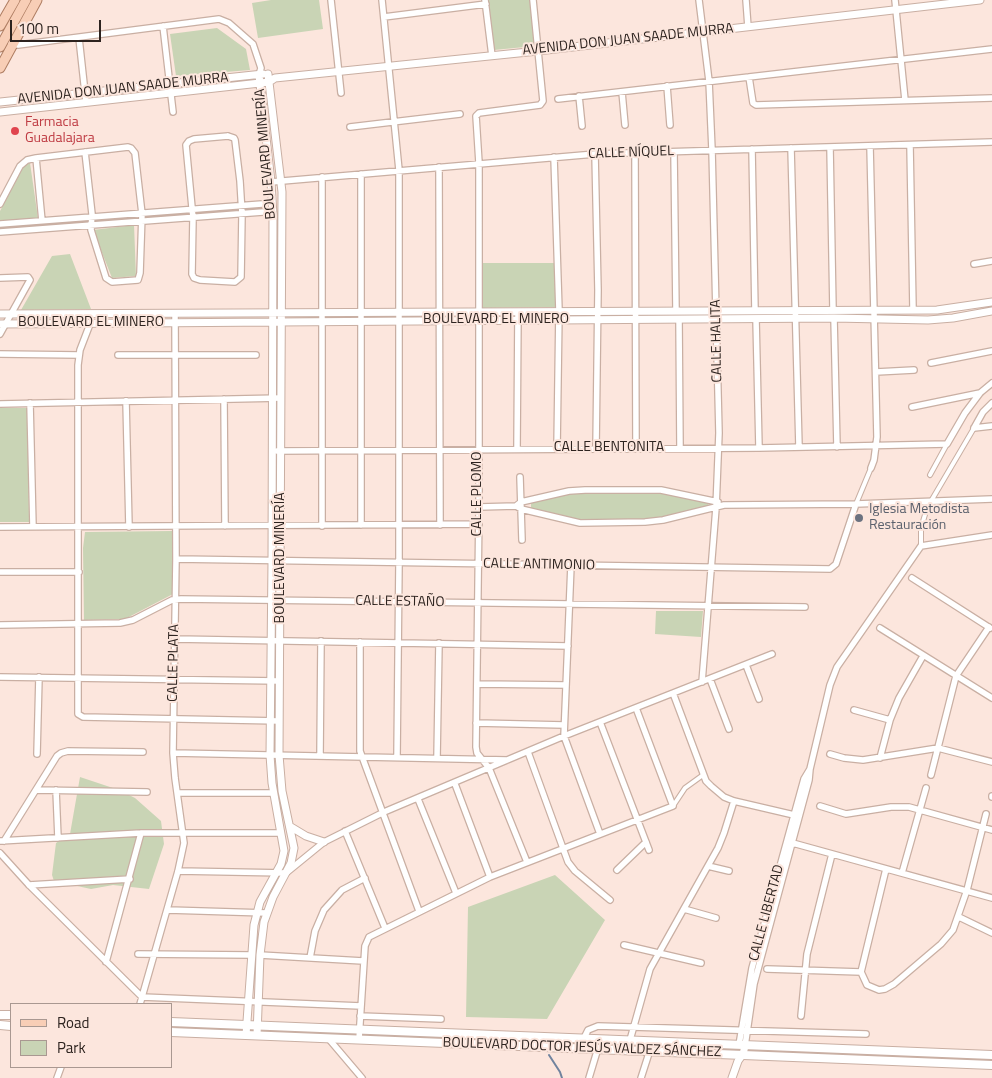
<!DOCTYPE html>
<meta charset="utf-8">
<style>
body{margin:0}
#map{position:relative;width:992px;height:1078px;overflow:hidden;background:#fce6dd;font-family:"Titillium Web",sans-serif}
canvas{display:block}
.legend{position:absolute;left:10px;top:1003px;width:162px;height:65px;box-sizing:border-box;background:#fce6dd;border:1px solid #a99891;margin:0;padding:6px 9px;list-style:none;font-size:15px;color:#2d231f}
.legend li{display:flex;align-items:center;gap:10px;height:25px}
.legend b{width:25px;border:1px solid #a99891}
.scale{position:absolute;left:10px;top:20px;width:91px;height:22px;box-sizing:border-box;border:2px solid #2d231f;border-top:0;padding-left:6px;font-size:15px;line-height:18px;white-space:nowrap;color:#2d231f;-webkit-text-stroke:4px #fce6dd;paint-order:stroke}
</style>
<div id="map">
<canvas width="992" height="1078"></canvas>
<ul class="legend">
<li><b style="height:6px;background:#f8ceb6"></b>Road</li>
<li><b style="height:14px;background:#c9d4b5"></b>Park</li>
</ul>
<div class="scale">100 m</div>
</div>
<script>
const ctx = document.querySelector('canvas').getContext('2d');
ctx.lineJoin = 'round';
function fill(path, color) { ctx.fillStyle = color; ctx.fill(path, 'evenodd'); }
const poly = rows => new Path2D(rows.map(r => 'M' + r).join(''));
function strokePath(path, color, width, dash) { ctx.strokeStyle = color; ctx.lineWidth = width; ctx.lineCap = dash ? 'butt' : 'round'; ctx.setLineDash(dash || []); ctx.stroke(path); }
function write(font, color, halo, rows, align = 'center') {
  ctx.font = font + ' "Titillium Web",sans-serif'; ctx.lineWidth = 4; ctx.setLineDash([]); ctx.textBaseline = 'middle'; ctx.strokeStyle = halo; ctx.fillStyle = color; for (const [text, x, y, turn = 0] of rows) {
    ctx.save(); ctx.translate(x, y); ctx.rotate((+turn || 0) * Math.PI / 180); ctx.textAlign = isNaN(turn) ? turn : align; if (halo) ctx.strokeText(text, 0, 0); ctx.fillText(text, 0, 0); ctx.restore();
  }
}
fill(poly([
 [271,0,319,0,323,29,258,38,252,3],
 [488,0,530,0,535,46,494,50],
 [217,28,246,49,250,70,176,76,170,34],
 [30,163,38,218,0,222,0,211,25,164],
 [134,225,136,276,112,278,93,230],
 [70,254,91,309,21,310,52,256],
 [483,263,554,263,556,307,483,308],
 [0,408,28,408,29,522,0,522],
 [659,491,707,500,709,507,655,519,577,520,531,508,531,502,571,493],
 [172,531,173,594,125,619,84,620,83,548,85,532],
 [656,611,703,611,701,637,655,634],
 [80,777,119,790,135,798,161,821,164,844,149,889,113,885,91,889,54,881,52,875,56,843,70,834],
 [555,875,605,920,547,1019,466,1017,468,907]
]), '#c9d4b5');
strokePath(poly([
 [549,1055,560,1072,562,1078]
]), '#70839e', 2);
const pedestrian = poly([
 [930,475,947,444],
 [856,504,871,468],
 [921,546,921,528,927,508,974,428],
 [673,806,685,788,703,775]
]);
const minor = poly([
 [331,0,341,93],
 [382,0,399,170,399,563,397,757],
 [485,0,492,56],
 [699,0,709,81,712,150,719,433,716,508,702,682],
 [746,0,748,27],
 [895,0,905,100],
 [384,17,486,4],
 [163,26,173,112],
 [79,38,86,102],
 [11,44,18,45,219,19,229,23,253,44,261,68,259,75],
 [749,77,753,103,756,105,992,98],
 [667,86,670,125],
 [622,92,625,125],
 [579,96,582,126],
 [558,99,992,49],
 [350,127,460,114],
 [228,136,234,138,235,140,240,181,242,214,241,277,235,282,200,280,194,278,192,274,193,218,186,145,189,141,194,139,228,136],
 [910,145,913,309],
 [870,146,877,437,874,460,871,468],
 [830,147,833,310],
 [791,148,799,447],
 [752,149,755,311],
 [674,152,676,311],
 [635,153,636,448],
 [595,154,598,290,596,448],
 [554,157,559,311,557,448],
 [36,158,42,221],
 [439,167,440,525],
 [322,177,322,526],
 [271,182,595,154,992,142],
 [0,204,20,166,27,160,36,158,128,147,131,148,135,153,142,214,140,273,138,280,112,282,106,278,91,230,92,214,85,152],
 [0,224,262,204],
 [0,232,263,212],
 [974,264,992,261],
 [0,278,28,277,30,280,0,334],
 [834,318,837,447],
 [679,319,680,448],
 [756,319,759,448],
 [90,324,80,350,78,365,78,714,83,717,279,721],
 [0,354,79,355],
 [118,355,256,355],
 [931,363,992,351],
 [876,372,914,370],
 [224,399,225,526],
 [126,401,129,527],
 [30,403,33,527],
 [0,404,281,398],
 [912,407,980,393],
 [974,428,983,412,992,403],
 [974,428,992,426],
 [517,448,518,312],
 [277,451,759,448,947,444,965,413,980,393,992,383],
 [520,477,522,540],
 [516,506,521,502,569,491,585,490,661,490,718,502],
 [479,507,516,506,521,509,580,523,645,522,663,520,724,505,856,504,992,499],
 [361,525,361,174],
 [0,527,479,524],
 [176,559,830,569,836,564,856,504],
 [571,565,564,736,600,834],
 [0,572,79,572],
 [912,578,990,628],
 [0,625,120,623,133,620,172,600,181,599,805,607],
 [880,628,992,698],
 [175,639,568,646],
 [360,642,360,751,419,911],
 [746,665,759,699],
 [0,677,279,681],
 [710,679,729,729],
 [477,684,566,685],
 [673,693,706,781,711,786,724,797,734,801,794,815],
 [854,710,890,720],
 [600,722,649,850],
 [476,723,564,725],
 [528,752,568,862,575,871,610,900],
 [173,753,507,760],
 [37,754,39,677],
 [830,754,844,758,863,760,938,748,992,762],
 [320,756,321,641],
 [437,758,439,643],
 [880,758,890,720,899,698,923,656],
 [931,775,956,676,989,627],
 [455,784,490,877],
 [36,790,147,792],
 [56,790,58,838],
 [178,793,273,793],
 [992,797,992,796],
 [418,799,456,893],
 [820,806,846,814,891,807,909,807,992,830],
 [345,831,385,928],
 [0,841,141,833,281,833],
 [4,841,57,756,61,753,68,751,143,752],
 [789,842,992,898],
 [0,853,29,885,142,997,361,1006],
 [527,862,489,768,477,753,476,747,479,507,479,163,476,116,479,113,540,105,543,101,533,0],
 [708,866,729,871],
 [886,869,861,972,867,985,879,990,885,989,894,984,941,944,953,930,967,890,986,814],
 [617,870,646,842],
 [178,871,286,873,324,842,384,812,564,736,772,654],
 [902,873,926,788],
 [29,885,130,879],
 [684,909,716,918],
 [168,910,266,913],
 [959,917,992,933],
 [624,945,701,963],
 [138,954,251,955],
 [260,955,363,961],
 [310,958,315,931,324,910,342,890,365,878],
 [106,962,141,833],
 [767,969,861,972],
 [140,1004,178,871,184,843,175,778,173,753,176,559,175,314],
 [360,1016,441,1019],
 [801,1016,807,954,832,854],
 [328,1038,362,1078],
 [584,1038,588,1030,598,1026,866,1034],
 [359,1039,365,946,369,937,373,935,490,877,673,806,636,708],
 [630,1040,650,969,718,848,724,833,734,801],
 [739,1045,752,968,804,779,810,769],
 [745,1046,754,984,809,780,810,769,830,685,837,667,921,546,992,535],
 [57,1078,61,1067],
 [589,1078,598,1048],
 [641,1078,650,1050]
]);
const tertiary = poly([
 [0,102,263,74],
 [0,112,269,82,275,78,538,51,980,0],
 [0,314,937,310,992,302],
 [0,324,834,318,928,320,953,318,992,311],
 [291,827,306,836,324,842],
 [246,1035,254,925,260,902,281,864,284,851,272,783,270,755,272,561,273,215,271,182,259,75],
 [257,1035,260,955,264,922,273,897,291,863,294,848,282,791,279,755,282,192,268,74],
 [732,1078,738,1061,743,1054,745,1046]
]);
const secondary = poly([
 [0,1015,11,1015],
 [171,1022,992,1055],
 [0,1025,11,1026],
 [171,1032,992,1065]
]);
const primary = poly([
 [0,26,15,0],
 [0,47,26,0],
 [0,68,37,0]
]);
strokePath(pedestrian, '#c9afa3', 6);
strokePath(minor, '#c9afa3', 8);
strokePath(tertiary, '#c9afa3', 9);
strokePath(secondary, '#c9afa3', 10);
strokePath(primary, '#ae7d62', 11);
strokePath(pedestrian, '#fff', 4);
strokePath(minor, '#fff', 5.5);
strokePath(tertiary, '#fff', 7);
strokePath(secondary, '#fff', 8);
strokePath(primary, '#f8ceb6', 9);
for (const [x, y, r, color] of [
 [15,131,5,"#e0444e"],
 [859,518,5,"#6b7280"]
]) { const dot = new Path2D(); dot.arc(x, y, r, 0, 2 * Math.PI); ctx.fillStyle = color; ctx.fill(dot); strokePath(dot, '#fce6dd', 2); }
write('14px', '#2d231f', '#fce6dd', [
 ["AVENIDA DON JUAN SAADE MURRA",628,40,-6],
 ["AVENIDA DON JUAN SAADE MURRA",123,89,-6],
 ["CALLE NÍQUEL",631,153,-2],
 ["BOULEVARD MINERÍA",266,154,-95],
 ["BOULEVARD EL MINERO",496,320],
 ["BOULEVARD EL MINERO",91,323],
 ["CALLE HALITA",717,341,-91],
 ["CALLE BENTONITA",609,448],
 ["CALLE PLOMO",478,494,-90],
 ["BOULEVARD MINERÍA",281,558,-90],
 ["CALLE ANTIMONIO",539,565,1],
 ["CALLE ESTAÑO",400,602,1],
 ["CALLE PLATA",174,663,-89],
 ["CALLE LIBERTAD",767,913,-75],
 ["BOULEVARD DOCTOR JESÚS VALDEZ SÁNCHEZ",582,1048,2]
]);
write('14px', '#be3a42', '#fce6dd', [
 ["Farmacia",25,123],
 ["Guadalajara",25,139]
], 'left');
write('14px', '#5b616d', '#fce6dd', [
 ["Iglesia Metodista",869,510],
 ["Restauración",869,526]
], 'left');
</script>
